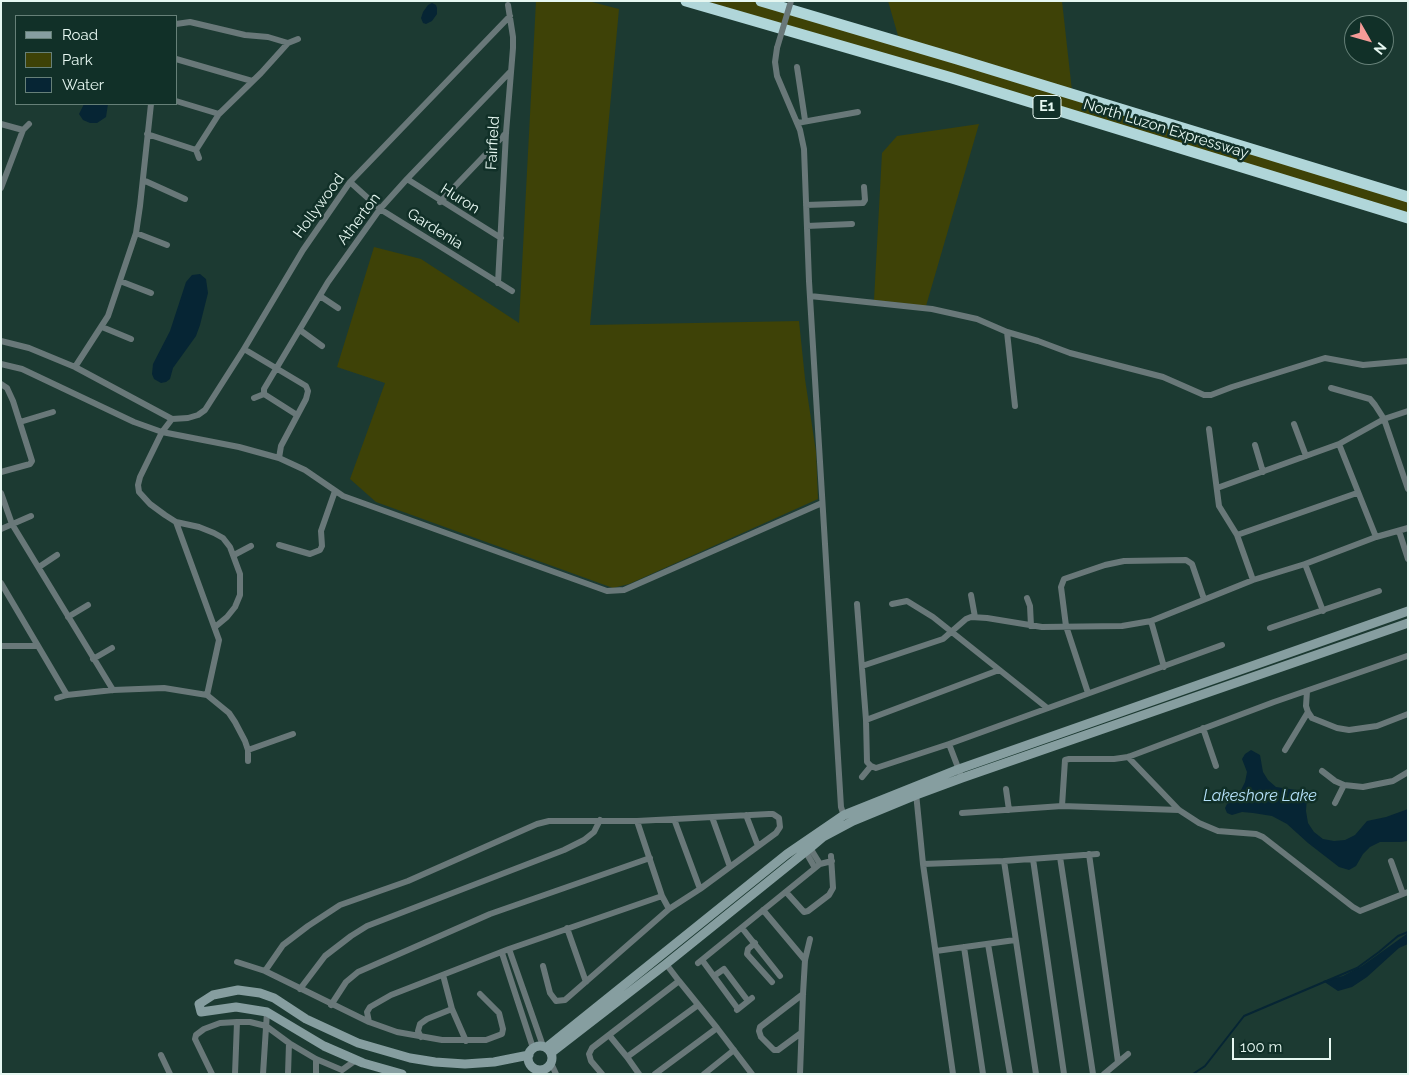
<!DOCTYPE html>
<style>
body{margin:0}
#map{position:relative;width:1409px;height:1075px;overflow:hidden;background:#1c3a32;font-family:Raleway,sans-serif}
canvas{display:block}
.frame{position:absolute;inset:0;border:2px solid #e6f7f1;pointer-events:none}
.legend{position:absolute;left:15px;top:15px;width:162px;height:90px;box-sizing:border-box;background:#113028;border:1px solid #668078;margin:0;padding:6px 9px;list-style:none;font-size:15px;color:#e6f7f1}
.legend li{display:flex;align-items:center;gap:10px;height:25px}
.legend b{width:25px;border:1px solid #668078}
.north{position:absolute;left:1344px;top:15px;width:50px;height:50px;box-sizing:border-box;background:#113028;border:1px solid #668078;border-radius:50%;rotate:128deg;font-size:14px;font-weight:700;line-height:20px;text-align:center;color:#e6f7f1}
.north::after{content:'';display:block;margin:auto;width:18px;height:22px;background:#f59b97;clip-path:polygon(50% 0,100% 100%,50% 72%,0 100%)}
.scale{position:absolute;left:1232px;top:1038px;width:99px;height:22px;box-sizing:border-box;border:2px solid #e6f7f1;border-top:0;padding-left:6px;font-size:15px;line-height:18px;white-space:nowrap;color:#e6f7f1;-webkit-text-stroke:4px #113028;paint-order:stroke}
</style>
<div id="map">
<canvas width="1409" height="1075"></canvas>
<div class="frame"></div>
<ul class="legend">
<li><b style="height:6px;background:#869ea0"></b>Road</li>
<li><b style="height:14px;background:#3e4207"></b>Park</li>
<li><b style="height:14px;background:#062534"></b>Water</li>
</ul>
<div class="north">N</div>
<div class="scale">100 m</div>
</div>
<script>
const ctx = document.querySelector('canvas').getContext('2d');
ctx.lineJoin = 'round';
function fill(path, color) { ctx.fillStyle = color; ctx.fill(path, 'evenodd'); }
const poly = rows => new Path2D(rows.map(r => 'M' + r).join(''));
function strokePath(path, color, width, dash) { ctx.strokeStyle = color; ctx.lineWidth = width; ctx.lineCap = dash ? 'butt' : 'round'; ctx.setLineDash(dash || []); ctx.stroke(path); }
function write(font, color, halo, rows, align = 'center') {
  ctx.font = font + ' Raleway,sans-serif'; ctx.lineWidth = 5; ctx.setLineDash([]); ctx.textBaseline = 'middle'; ctx.strokeStyle = halo; ctx.fillStyle = color; for (const [text, x, y, turn = 0] of rows) {
    ctx.save(); ctx.translate(x, y); ctx.rotate((+turn || 0) * Math.PI / 180); ctx.textAlign = isNaN(turn) ? turn : align; if (halo) ctx.strokeText(text, 0, 0); ctx.fillText(text, 0, 0); ctx.restore();
  }
}
fill(poly([
 [536,1,588,1,619,9,590,325,799,321,805,379,816,452,818,499,629,584,613,588,376,502,350,479,385,383,337,367,374,247,421,259,519,323],
 [705,1,751,1,798,14,1408,200,1408,214],
 [888,1,1062,1,1072,91,899,39],
 [979,124,926,306,874,300,882,153,897,136]
]), '#3e4207');
fill(poly([
 [432,3,436,5,437,8,437,14,432,21,426,24,423,23,421,18,423,12,428,5],
 [84,104,108,104,106,117,97,123,90,123,83,120,79,114],
 [200,274,206,279,208,293,200,325,196,336,173,368,170,379,166,382,161,383,154,379,152,374,153,364,170,331,186,282,192,275],
 [1251,750,1260,755,1263,772,1268,780,1276,787,1303,791,1307,796,1306,811,1308,823,1314,832,1323,839,1334,841,1345,840,1355,835,1367,821,1386,817,1408,809,1408,841,1401,842,1380,842,1370,847,1363,854,1356,866,1349,870,1339,867,1308,843,1287,824,1272,816,1253,813,1242,812,1232,815,1227,813,1225,808,1227,804,1240,792,1245,782,1247,772,1242,759,1245,754],
 [1408,933,1408,944,1399,948,1367,977,1352,987,1338,991,1323,981,1343,976,1362,966]
]), '#062534');
strokePath(poly([
 [1193,1074,1205,1066,1244,1016,1357,968,1379,952,1398,936,1408,932]
]), '#062534', 2);
strokePath(poly([
 [176,24,190,22,245,35,268,37,288,43],
 [777,48,775,62,777,76,800,130,804,149,809,281,841,807,843,813,847,817],
 [176,59,252,81],
 [797,67,805,120],
 [176,101,219,114],
 [797,123,858,112],
 [1,124,23,130],
 [147,134,196,150],
 [199,158,196,150,219,114,261,73,288,43,298,39],
 [407,179,501,238],
 [143,180,185,199],
 [350,182,380,209,512,291],
 [1,188,23,130,29,124],
 [440,202,506,133],
 [806,205,863,203,865,200,864,187],
 [807,226,852,224],
 [136,233,167,245],
 [120,281,151,293],
 [498,283,506,133,513,48,513,37,508,5],
 [320,296,338,308],
 [810,296,932,309,977,319,1007,332,1015,406],
 [102,327,131,339],
 [300,330,322,346],
 [1007,332,1038,341,1070,353,1163,377,1204,395,1211,395,1232,387,1325,358,1363,365,1408,361],
 [1,341,29,348,75,367,172,419,188,418,198,415,205,410,244,349,303,250,350,182,510,16],
 [244,349,306,386,308,391,306,399,281,446,279,458],
 [1,364,22,369,134,422,162,432,239,447,279,458,305,470,343,496,607,591,624,590,822,503],
 [75,367,108,316,136,233,140,206,151,104],
 [1,384,7,388,13,401,32,461,30,464,1,472],
 [1331,388,1370,399,1375,405,1384,419,1408,489],
 [264,394,297,415],
 [254,398,264,394,264,389,328,282,380,209,407,179,510,72],
 [172,419,162,432,140,477,138,485,139,492,150,504,165,515,176,522,199,527,214,533,223,538,230,547,240,574,240,595,235,607,227,617,215,627],
 [20,422,53,412],
 [1294,424,1306,456],
 [1209,429,1219,506,1237,535,1253,580],
 [1339,444,1376,537],
 [1255,445,1263,472],
 [1217,488,1339,444,1384,419,1408,411],
 [1,493,12,524,113,690],
 [176,522,219,640,207,695],
 [1,529,31,516],
 [1399,531,1408,559],
 [1237,535,1357,493],
 [279,545,310,554,320,550,322,546,321,531,335,491],
 [234,555,251,546],
 [1305,564,1323,611],
 [39,567,57,555],
 [1,583,67,695],
 [971,595,975,617],
 [1027,598,1030,606,1031,626],
 [857,604,866,720,867,762,871,766,876,768,949,744,1222,645],
 [892,604,907,601,933,617,1046,707],
 [68,617,88,605],
 [1151,621,1164,667],
 [1270,628,1379,591],
 [1,646,37,646],
 [93,659,112,648],
 [862,666,943,639,966,619,971,617,987,618,1042,627,1122,626,1151,621,1253,580,1305,564,1376,537,1408,528],
 [1088,693,1066,626,1061,587,1064,579,1105,565,1124,561,1186,560,1192,564,1204,599],
 [57,698,67,695,113,690,164,688,207,695,229,713,235,722,245,741,248,750,248,761],
 [1308,712,1312,718,1337,728,1349,730,1377,726,1408,714],
 [866,720,999,670],
 [1203,728,1216,766],
 [949,744,962,778],
 [248,750,293,734],
 [1285,750,1308,712,1306,706,1307,691],
 [1128,757,1179,810,1199,823,1218,831,1256,834,1263,837,1353,907,1360,911,1408,892],
 [1322,771,1335,781,1344,785,1363,787,1393,781,1408,772],
 [862,777,871,766],
 [1006,789,1009,810],
 [916,793,923,864,953,1074],
 [1335,803,1344,785],
 [1062,806,1065,760,1069,759,1114,759,1128,757,1274,702,1407,656],
 [962,813,1062,806,1179,810],
 [746,815,758,846],
 [712,817,730,867],
 [674,819,700,889],
 [637,821,662,896,669,909],
 [809,846,820,864],
 [804,849,815,868],
 [1089,854,1118,1062],
 [1060,857,1093,1074],
 [1033,859,1064,1074],
 [1004,861,1097,854],
 [1391,861,1403,894],
 [923,864,1004,861,1036,1074],
 [786,892,804,912,808,911,829,895,833,888,831,856],
 [763,910,805,960],
 [567,928,586,982],
 [742,928,780,976],
 [755,943,748,949,747,954,772,982],
 [988,944,1010,1074],
 [964,947,983,1074],
 [509,949,543,1046],
 [936,951,1015,940],
 [502,953,533,1048],
 [702,960,738,1009],
 [237,962,265,971,369,1022,397,1032,442,1040,486,1040,502,1034,503,1029,499,1013,480,994],
 [698,963,820,864,832,861],
 [666,964,679,981],
 [265,971,283,945,308,926,340,905,408,881,537,824,549,821,637,821,769,814,773,814,779,818,780,827,776,833,700,889,669,909,565,1000,556,1001,550,993,543,966],
 [443,975,452,1009,466,1041],
 [714,976,724,969,748,1001],
 [300,989,325,956,351,936,367,926,564,850,584,840,594,832,600,820],
 [331,1005,346,982,358,972,490,914,650,858],
 [737,1010,752,998],
 [369,1022,367,1012,370,1007,391,995,509,949,662,896],
 [717,1028,752,1074],
 [801,1033,778,1050,774,1050,761,1037,759,1031,760,1027,803,994],
 [609,1035,627,1057],
 [421,1037,418,1031,420,1024,427,1019,452,1009],
 [161,1055,170,1074],
 [551,1063,556,1074],
 [342,1070,356,1060,359,1061],
 [541,1070,543,1074],
 [212,1074,195,1039,196,1035,204,1029,220,1023,237,1022,250,1022,266,1026,289,1043,316,1059,342,1070],
 [235,1074,237,1022],
 [263,1074,267,1012],
 [288,1074,289,1043],
 [316,1074,316,1059],
 [602,1074,591,1061,589,1054,592,1048,679,981,717,1028,655,1074],
 [639,1074,627,1057,698,1005],
 [704,1074,734,1050],
 [800,1074,803,994,805,960,810,939],
 [1104,1074,1128,1054]
]), '#697879', 6);
strokePath(poly([
 '528 1058a12 12 0 1 1 24 0a12 12 0 1 1-24 0Z',
 [547,1047,787,854,844,815,959,769,1408,611],
 [551,1053,666,964,810,848,823,837,853,821,916,795,962,778,1408,623],
 [402,1074,363,1063,324,1046,267,1012,236,1007,201,1012,199,1004,213,995,238,990,260,993,274,998,306,1019,358,1043,410,1058,435,1062,465,1064,494,1062,529,1055]
]), '#869ea0', 9);
strokePath(poly([
 [686,1,952,78,1408,218],
 [761,1,957,59,1408,197]
]), '#b0d6d9', 11);
strokePath(poly([
 [777,48,791,1]
]), '#697879', 6);
for (const [x, y, w] of [
 [1047,107,28]
]) { const box = new Path2D(); box.roundRect(x - w / 2, y - 11.5, w, 23, 4); ctx.fillStyle = '#113028'; ctx.fill(box); strokePath(box, '#e6f7f1', 1); }
write('bold 14px', '#e6f7f1', null, [
 ["E1",1047,107]
]);
write('15px', '#e6f7f1', '#113028', [
 ["North Luzon Expressway",1166,129,17],
 ["Fairfield",493,143,-87],
 ["Huron",460,199,32],
 ["Hollywood",319,206,-54],
 ["Atherton",359,219,-53],
 ["Gardenia",435,229,32]
]);
write('italic 16px', '#b6e2fb', '#113028', [
 ["Lakeshore Lake",1260,796]
]);
</script>
